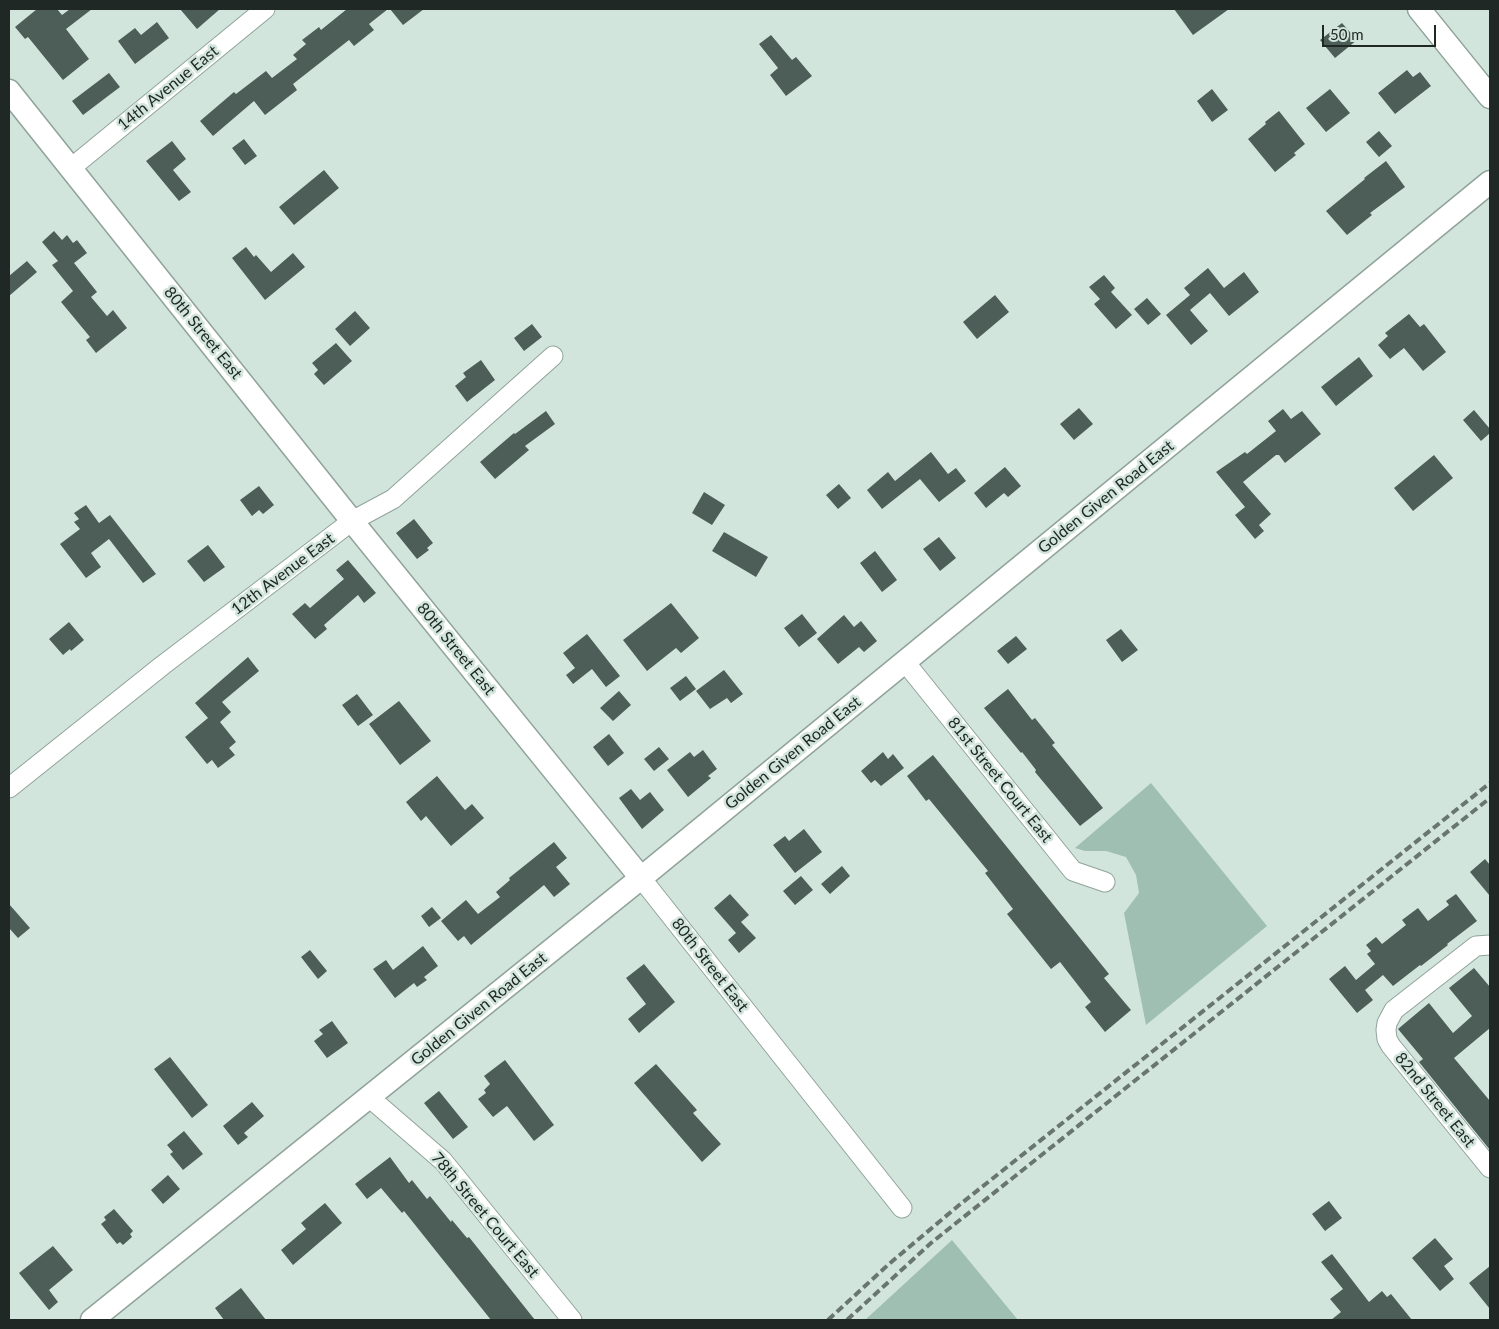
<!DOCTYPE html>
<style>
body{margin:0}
#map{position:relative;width:1499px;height:1329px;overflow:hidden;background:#d2e5dd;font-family:Lato,sans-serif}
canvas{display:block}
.frame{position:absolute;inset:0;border:10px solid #202825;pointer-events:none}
.scale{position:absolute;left:1322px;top:25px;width:114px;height:22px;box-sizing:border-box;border:2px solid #202825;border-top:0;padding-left:6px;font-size:15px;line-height:18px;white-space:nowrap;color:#202825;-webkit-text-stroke:4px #d2e5dd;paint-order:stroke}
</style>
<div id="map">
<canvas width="1499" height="1329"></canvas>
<div class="frame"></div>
<div class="scale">50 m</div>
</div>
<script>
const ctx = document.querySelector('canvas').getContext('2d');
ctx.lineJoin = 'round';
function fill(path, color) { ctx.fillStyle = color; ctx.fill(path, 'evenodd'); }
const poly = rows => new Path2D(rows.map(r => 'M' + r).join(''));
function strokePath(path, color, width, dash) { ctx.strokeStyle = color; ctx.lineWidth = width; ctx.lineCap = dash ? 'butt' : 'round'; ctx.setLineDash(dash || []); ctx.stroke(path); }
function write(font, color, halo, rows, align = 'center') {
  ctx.font = font + ' Lato,sans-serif'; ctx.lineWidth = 5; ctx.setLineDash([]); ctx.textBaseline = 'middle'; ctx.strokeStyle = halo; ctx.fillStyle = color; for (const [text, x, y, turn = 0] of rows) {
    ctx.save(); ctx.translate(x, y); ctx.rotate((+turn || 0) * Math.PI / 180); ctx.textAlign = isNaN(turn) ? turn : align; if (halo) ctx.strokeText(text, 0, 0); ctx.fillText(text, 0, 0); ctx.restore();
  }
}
fill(poly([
 [1151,783,1267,926,1146,1025,1124,913,1139,893,1136,875,1126,857,1106,851,1085,851,1075,848],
 [952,1240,1018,1320,865,1320]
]), '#9fbfb2');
fill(poly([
 [37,9,57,9,62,15,70,9,92,9,66,29,89,59,63,80,28,37,25,39,15,27],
 [180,9,220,9,197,29],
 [347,9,388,9,369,24,374,30,354,46,349,40,293,84,297,90,265,115,254,101,213,136,200,121,234,92,236,94,266,71,272,78,297,59,293,55,306,44,302,40,319,27,321,30],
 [390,9,424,9,403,25],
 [1174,9,1229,9,1193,35],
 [157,22,169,38,135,64,118,41,135,28,141,35],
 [1342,23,1357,40,1335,58,1320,40],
 [771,35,792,60,796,57,812,76,786,96,770,75,778,68,759,44],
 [1407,70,1413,77,1420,72,1431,86,1395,114,1378,93],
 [109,73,120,87,83,115,72,101],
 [1212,89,1228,110,1212,122,1197,101],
 [1330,89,1350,113,1326,132,1306,108],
 [1279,111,1305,144,1294,153,1296,155,1275,172,1248,139,1266,124,1265,122],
 [1379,131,1392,146,1379,157,1366,142],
 [244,139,257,156,245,165,232,148],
 [172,141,186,159,173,170,191,192,179,201,146,161],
 [1386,161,1405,187,1370,213,1372,215,1347,235,1326,211,1365,179,1364,178],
 [324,170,339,188,294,225,279,207],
 [54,231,62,240,67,235,73,243,77,240,87,253,74,263,97,292,91,297,107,316,113,310,127,328,96,353,86,340,90,337,61,302,73,291,52,265,58,261,42,242],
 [246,247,254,257,256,255,271,272,293,253,305,267,265,300,232,258],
 [27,261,37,272,9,296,9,276],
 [1208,268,1224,288,1244,272,1259,292,1229,316,1210,293,1190,310,1208,331,1191,345,1166,315,1190,295,1184,288],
 [1104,275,1115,288,1111,292,1132,315,1116,329,1094,304,1100,299,1089,287],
 [995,295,1009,312,977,339,963,322],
 [1147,298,1161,314,1148,325,1134,309],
 [355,311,370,328,350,346,335,329],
 [1409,314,1420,327,1424,324,1446,352,1423,371,1404,348,1390,359,1378,345,1388,336,1385,333],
 [532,324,542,337,524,351,514,338],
 [336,343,352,361,324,385,314,374,318,370,312,363],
 [1359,357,1373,376,1336,406,1321,387],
 [481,360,495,380,467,402,455,386,466,377,463,373],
 [1079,408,1093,424,1074,440,1060,424],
 [1283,409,1291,419,1302,411,1321,434,1285,463,1279,455,1276,455,1243,482,1271,514,1259,525,1264,531,1255,539,1235,515,1245,507,1216,472,1245,452,1247,454,1276,431,1268,421],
 [1474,410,1490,429,1490,433,1481,441,1463,420],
 [546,411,555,424,525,446,529,450,495,479,480,462,514,433,515,434],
 [931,452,948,474,956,468,966,481,939,502,920,479,882,509,867,490,888,472,895,481],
 [1434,455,1453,478,1413,511,1394,488],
 [1005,467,1021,486,1008,497,1004,493,986,508,974,493],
 [839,484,851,498,838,509,826,495],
 [259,486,274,505,263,514,259,510,252,516,240,500],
 [704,492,725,505,712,525,692,513],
 [86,505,99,523,110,515,156,574,143,583,109,539,91,553,101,567,86,578,60,544,80,529,74,522,79,519,74,513],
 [414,519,433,543,427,548,429,550,417,559,396,533],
 [724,532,768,557,756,577,712,551],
 [939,537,956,558,940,571,923,549],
 [208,545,225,567,204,582,187,561],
 [875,551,897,580,882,592,860,563],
 [348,560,376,593,364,603,358,595,324,625,327,629,315,639,292,614,305,603,310,608,344,579,336,570],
 [671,603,699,638,681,653,676,648,647,671,623,640],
 [802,614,817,633,799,647,784,628],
 [844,615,854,627,861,621,877,641,864,652,859,647,838,664,817,639],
 [69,622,84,640,71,651,70,649,63,655,49,639],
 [1121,629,1138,650,1122,662,1106,640],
 [587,634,620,676,606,687,592,669,573,684,566,675,575,668,563,653],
 [1016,636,1027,649,1008,664,997,651],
 [248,657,259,671,222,702,231,712,220,722,236,742,229,748,235,755,218,768,212,760,207,764,185,737,208,718,195,703],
 [724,670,743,694,731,703,727,698,710,709,696,691],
 [686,676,696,689,680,701,670,688],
 [1008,689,1032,720,1035,718,1055,743,1052,745,1103,808,1080,826,1035,772,1036,770,1022,752,1021,753,984,708],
 [619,691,631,705,613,721,600,708],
 [357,694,373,715,358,726,342,705],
 [399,701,431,741,400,765,369,724],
 [609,734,624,753,608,766,593,747],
 [659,747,669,759,654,771,644,759],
 [703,750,717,769,708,776,711,778,688,797,667,770,690,752,694,757],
 [883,752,888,759,893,754,904,768,881,786,875,780,871,783,861,771],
 [933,755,1109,974,1104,978,1131,1010,1105,1032,1085,1007,1091,1002,1060,962,1051,969,1007,914,1013,909,985,873,988,871,929,799,926,801,907,776],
 [437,776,465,810,472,804,484,818,451,846,426,816,421,821,406,802],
 [631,789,640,800,650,792,664,810,642,829,619,798],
 [804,829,822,852,795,873,773,845,785,836,789,841],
 [554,842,567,858,556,867,570,884,554,897,544,885,471,945,464,936,458,941,441,921,466,900,478,914,500,897,496,892,510,880,509,878],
 [1485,859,1490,865,1490,896,1470,872],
 [842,866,850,876,830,894,821,884],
 [801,876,813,890,795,905,783,891],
 [730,894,749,915,741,922,756,938,739,953,728,940,736,933,714,908],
 [1456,894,1477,921,1447,944,1448,945,1421,966,1420,965,1393,986,1383,975,1365,990,1373,1000,1357,1013,1329,979,1345,966,1356,980,1375,964,1367,954,1371,951,1366,945,1376,937,1382,944,1406,925,1402,920,1418,908,1428,921,1449,905,1446,901],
 [9,904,30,928,18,938,9,928],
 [432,907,441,918,429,927,421,916],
 [423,946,438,966,424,977,427,980,417,987,414,983,395,998,373,969,386,960,393,970],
 [310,950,327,971,318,979,301,957],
 [644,964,675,1002,639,1033,628,1019,646,1004,626,978],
 [1474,968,1490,987,1490,1028,1454,1058,1490,1101,1490,1150,1419,1062,1423,1059,1398,1029,1429,1003,1453,1033,1472,1016,1449,988],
 [332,1021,348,1043,327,1058,314,1041,323,1034,319,1030],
 [170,1057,208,1105,192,1118,154,1069],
 [505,1060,554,1125,534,1141,507,1106,493,1117,478,1099,486,1093,484,1090,490,1084,484,1076],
 [656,1064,697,1110,693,1113,721,1144,702,1162,634,1083],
 [439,1091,468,1127,453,1139,424,1103],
 [252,1102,264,1116,244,1133,248,1137,238,1145,223,1126],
 [184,1131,203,1154,183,1170,170,1154,173,1152,167,1145],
 [390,1157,409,1183,412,1180,427,1199,430,1196,451,1222,452,1220,467,1238,469,1237,535,1320,491,1320,404,1211,402,1213,381,1188,367,1199,355,1184],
 [168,1175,180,1189,163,1204,151,1190],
 [1329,1201,1342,1218,1325,1231,1312,1214],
 [325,1203,342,1223,293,1265,281,1250,306,1229,301,1223],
 [114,1209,133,1231,130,1234,132,1237,123,1245,120,1242,117,1244,101,1224,106,1220,104,1217],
 [1435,1238,1453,1259,1444,1266,1454,1279,1440,1291,1412,1258],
 [53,1246,73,1270,49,1290,58,1302,49,1310,19,1273],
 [1332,1254,1369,1302,1382,1291,1387,1297,1391,1294,1412,1320,1331,1320,1341,1312,1330,1299,1343,1289,1321,1262],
 [1490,1266,1490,1309,1469,1283],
 [241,1288,266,1320,224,1320,215,1308]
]), '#4d5e58');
const minor = poly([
 [71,168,265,9],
 [905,662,1073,871,1105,882],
 [9,788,163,665,352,521,393,499,553,356],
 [641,878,902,1208],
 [1490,945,1476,946,1394,1010,1387,1023,1386,1030,1387,1039,1391,1046,1490,1168],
 [369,1097,443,1161,572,1320]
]);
const tertiary = poly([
 [1419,9,1490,97],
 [9,91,352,521,641,878],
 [92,1320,641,878,1490,182]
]);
strokePath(minor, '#90a39b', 21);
strokePath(tertiary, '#90a39b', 25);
strokePath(minor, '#fff', 19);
strokePath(tertiary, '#fff', 22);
strokePath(poly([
 [828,1320,889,1264,958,1206,1490,783],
 [847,1320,931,1243,1490,798]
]), '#697570', 4, [8, 4]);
write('16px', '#202825', '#d2e5dd', [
 ["14th Avenue East",168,88,-39],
 ["80th Street East",203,333,51],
 ["Golden Given Road East",1106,497,-39],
 ["12th Avenue East",283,574,-37],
 ["80th Street East",456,649,51],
 ["Golden Given Road East",793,753,-39],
 ["81st Street Court East",1000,780,51],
 ["80th Street East",710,965,52],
 ["Golden Given Road East",479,1009,-39],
 ["82nd Street East",1435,1100,51],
 ["78th Street Court East",485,1215,50]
]);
</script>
